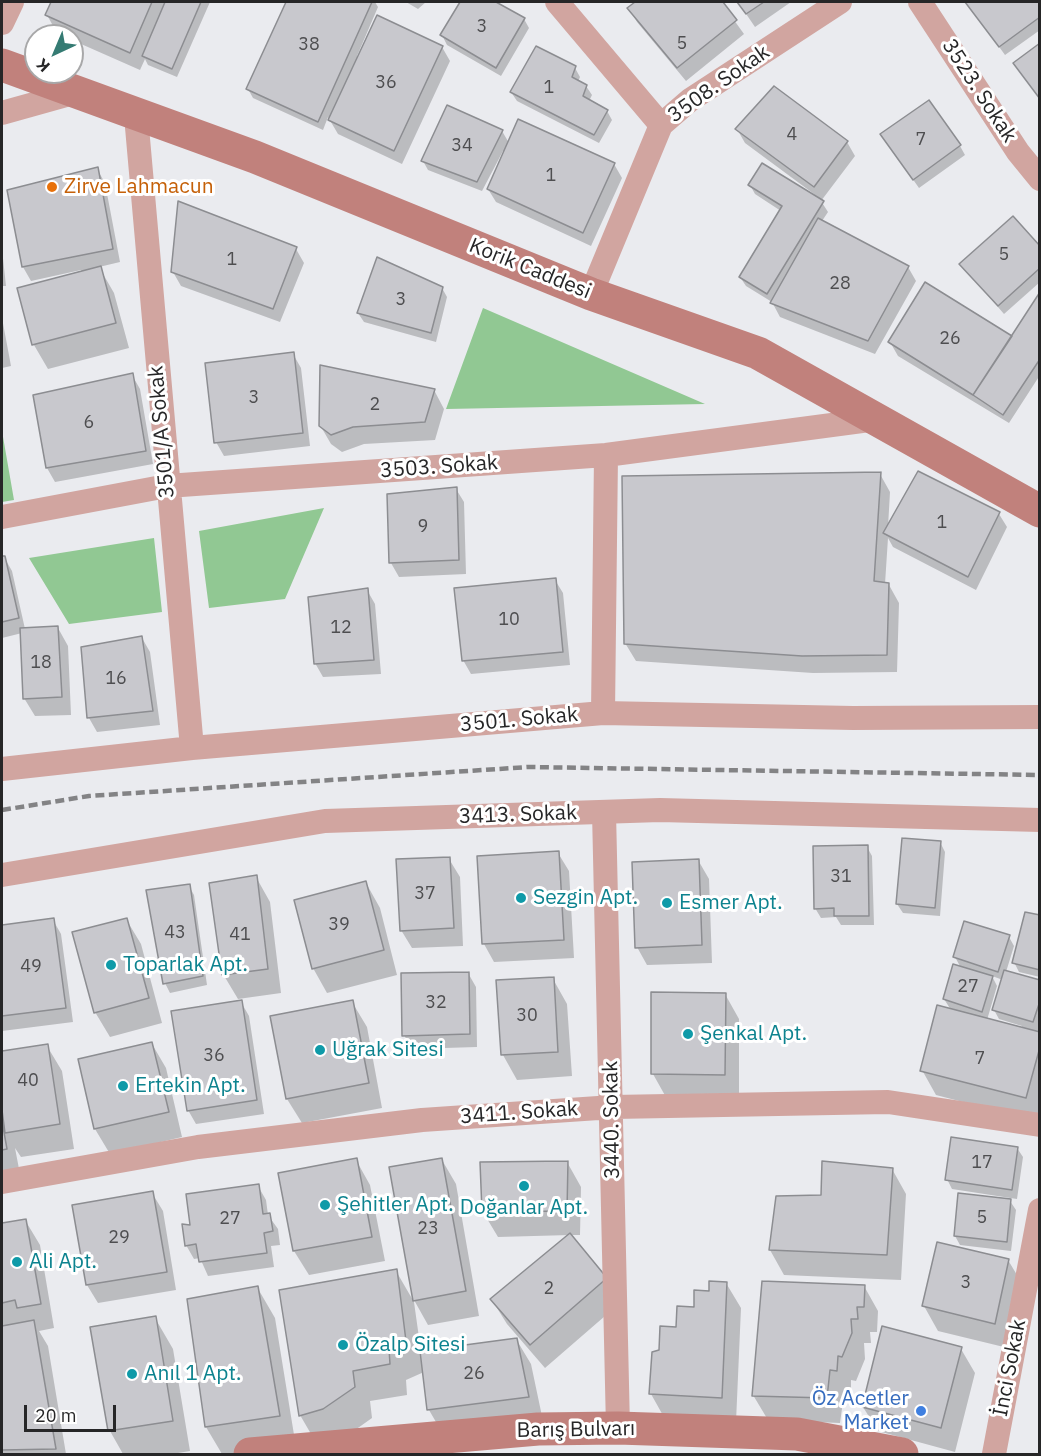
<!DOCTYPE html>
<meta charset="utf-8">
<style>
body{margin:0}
#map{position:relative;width:1041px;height:1456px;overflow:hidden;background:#eaebef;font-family:"IBM Plex Sans",sans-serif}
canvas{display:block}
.frame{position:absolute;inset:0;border:3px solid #262627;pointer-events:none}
.north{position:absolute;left:24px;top:24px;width:60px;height:60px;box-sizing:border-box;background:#fff;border:2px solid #a8a8a9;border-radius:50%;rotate:224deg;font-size:16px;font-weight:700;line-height:24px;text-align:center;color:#262627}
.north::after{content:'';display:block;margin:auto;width:21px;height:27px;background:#357b73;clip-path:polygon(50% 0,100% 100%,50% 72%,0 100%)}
.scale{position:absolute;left:24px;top:1405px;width:92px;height:27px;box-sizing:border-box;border:3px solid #262627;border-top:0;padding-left:8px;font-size:18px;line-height:21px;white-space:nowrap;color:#262627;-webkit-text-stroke:4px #fff;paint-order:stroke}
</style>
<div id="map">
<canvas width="1041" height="1456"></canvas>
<div class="frame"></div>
<div class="north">K</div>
<div class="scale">20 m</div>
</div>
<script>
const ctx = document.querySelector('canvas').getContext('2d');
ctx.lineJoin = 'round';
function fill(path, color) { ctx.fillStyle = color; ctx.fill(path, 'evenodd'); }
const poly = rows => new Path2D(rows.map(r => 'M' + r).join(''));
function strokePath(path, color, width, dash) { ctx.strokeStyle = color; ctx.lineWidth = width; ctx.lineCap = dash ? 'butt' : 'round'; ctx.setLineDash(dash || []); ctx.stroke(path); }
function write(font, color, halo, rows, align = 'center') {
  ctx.font = font + ' "IBM Plex Sans",sans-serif'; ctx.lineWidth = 6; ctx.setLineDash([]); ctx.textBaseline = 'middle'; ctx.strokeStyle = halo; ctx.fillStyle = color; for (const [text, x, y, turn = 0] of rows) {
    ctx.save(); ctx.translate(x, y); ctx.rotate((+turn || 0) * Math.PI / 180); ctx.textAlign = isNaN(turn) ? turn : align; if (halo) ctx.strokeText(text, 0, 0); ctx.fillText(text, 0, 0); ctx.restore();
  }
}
fill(poly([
 [483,308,705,404,446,409],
 [2,431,14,500,2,502],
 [324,508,285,599,209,608,199,531],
 [154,538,162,612,69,624,29,558]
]), '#91c893');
fill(poly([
 [52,2,210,2,177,77,148,65,145,59,140,70,72,40,72,36,57,33,47,15],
 [288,2,375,2,378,7,357,56,359,57,442,47,450,61,402,164,338,134,328,117,323,130,253,98,248,89],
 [406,2,426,2,418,9],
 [461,2,493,2,524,19,529,28,501,76,447,45,442,35],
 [638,2,721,2,744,34,686,81,637,22,629,8],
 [738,2,791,2,755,27],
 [967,2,1040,2,1040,30,1005,55],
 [575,68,580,77,578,82,586,86,592,95,589,101,607,111,612,120,599,143,517,101,511,92],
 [775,88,847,142,855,156,821,201,828,212,822,221,908,267,916,281,875,354,780,317,772,302,746,286,740,277,781,211,755,194,750,185,817,199,818,197,745,143,737,129],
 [448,107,502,131,509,143,614,164,622,178,591,246,496,202,488,189,505,152,503,151,482,191,428,170,423,161],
 [888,144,960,146,965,155,919,188],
 [97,169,105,183,120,262,99,267,114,293,129,348,48,369,34,345,19,289,82,273,81,270,31,281,23,267,8,191],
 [1040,248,1040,282,1004,314,961,264],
 [2,249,6,286,2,286],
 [296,249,304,263,280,322,181,286,173,272],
 [442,288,447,297,436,342,364,322,358,313],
 [1040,295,1040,375,1009,423,898,356,890,342,1012,338],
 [2,318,11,366,2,368],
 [293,354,301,368,310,446,224,456,216,442],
 [132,375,140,389,153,464,55,482,47,468],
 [434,390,444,409,435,440,364,444,342,452,331,444,320,425],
 [880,474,890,492,888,527,999,514,1007,527,976,590,893,547,888,538,885,584,889,585,899,603,897,672,813,673,636,661,625,643],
 [456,489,464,502,466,574,399,577,391,563],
 [4,557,12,571,25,629,58,628,68,646,71,715,35,716,24,698,22,633,2,638,2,558],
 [555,580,563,593,570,665,471,674,463,660],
 [367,590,375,604,381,674,323,677,315,663],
 [142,638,150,652,160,725,97,732,89,718],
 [940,842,945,852,940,916,903,913,897,904],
 [867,847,872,856,874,925,841,925,836,917,821,918,815,908],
 [558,853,569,871,574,958,494,962,484,944],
 [449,859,460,877,463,946,412,948,401,930],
 [698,860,709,879,712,963,647,965,637,947],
 [256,877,270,902,281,993,238,999,223,974],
 [366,883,380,908,397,975,327,993,313,968],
 [189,886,194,895,207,985,170,993,165,983],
 [1040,916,1040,977,1019,972,1014,962],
 [126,919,141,944,162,1023,110,1037,95,1012],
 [53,920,61,934,73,1022,2,1031,2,927],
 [1009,937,1014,946,1006,972,1040,982,1040,1122,936,1095,922,1070,951,1010,944,999,961,968,955,957],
 [992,976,1003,980,994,1010,999,1019,1022,1026,1021,1028,987,1020,997,986],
 [468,973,476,987,477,1047,412,1049,404,1035],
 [553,979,567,1004,572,1076,517,1080,503,1055,498,982],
 [725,994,739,1019,739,1100,667,1099,653,1074],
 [241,1002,249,1016,264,1114,196,1124,188,1110],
 [352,1002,367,1027,382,1108,302,1123,287,1099],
 [152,1044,166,1068,182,1137,110,1154,95,1129,79,1060],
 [47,1046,62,1071,74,1149,21,1157,15,1148,20,1174,2,1177,2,1053],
 [1017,1148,1023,1157,1017,1199,952,1189,947,1179],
 [356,1160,370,1185,385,1261,309,1275,294,1251],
 [442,1160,456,1184,479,1316,428,1325,414,1300],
 [567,1162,581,1187,580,1235,570,1235,620,1303,545,1368,507,1324,492,1300,570,1235,498,1237,483,1212],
 [892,1169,906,1194,901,1280,784,1275,770,1250],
 [258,1186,266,1200,268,1215,278,1229,280,1245,271,1246,274,1267,208,1276,200,1258,194,1259,186,1245,192,1226],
 [152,1193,163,1211,176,1290,98,1303,87,1285,74,1206],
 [1010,1201,1016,1210,1011,1251,960,1245,955,1236],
 [25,1220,40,1245,54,1328,39,1331,48,1346,66,1454,2,1454,2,1224],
 [1008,1260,1023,1285,1008,1348,938,1331,924,1306],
 [396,1271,414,1302,421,1352,516,1339,531,1364,543,1421,443,1434,429,1410,424,1372,406,1380,407,1395,370,1401,372,1418,341,1440,318,1446,300,1415],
 [726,1283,741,1308,736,1422,665,1419,651,1394,660,1351,710,1292],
 [864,1286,878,1311,877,1332,870,1332,871,1343,864,1343,865,1359,856,1381,851,1380,851,1396,844,1394,840,1423,768,1420,753,1395],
 [257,1287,275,1318,296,1447,246,1454,222,1454,206,1427,189,1300],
 [155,1318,173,1349,190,1451,172,1454,123,1454,110,1431,92,1329],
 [961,1349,975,1373,955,1452,878,1431,863,1407]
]), '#0003');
const building = poly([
 [51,2,152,2,130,53,45,15,51,2],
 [165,2,201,2,172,69,142,56,165,2],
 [286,2,372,2,318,122,246,89,286,2],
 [460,2,496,2,525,18,496,68,440,35,460,2],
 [635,2,723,2,737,20,677,68,627,8,635,2],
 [737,2,764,2,746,14,737,2],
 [965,2,1040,2,1040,17,999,47,965,2],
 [377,15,443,46,394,151,328,120,377,15],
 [1040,43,1040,99,1013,63,1040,43],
 [536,46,576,66,572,77,587,85,583,96,608,110,594,135,510,92,536,46],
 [774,86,848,141,814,187,735,129,774,86],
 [929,100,961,145,913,180,880,134,929,100],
 [447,105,503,130,477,182,421,161,447,105],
 [518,119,615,163,583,233,487,189,518,119],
 [762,163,824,201,767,294,739,277,782,206,748,185,762,163],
 [98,167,113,249,22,267,7,190,98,167],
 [178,201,297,247,273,309,171,272,178,201],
 [1013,216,1040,246,1040,268,998,306,959,264,1013,216],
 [818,218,909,266,868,341,770,303,818,218],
 [377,257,443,287,431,333,357,313,377,257],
 [101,266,116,323,32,345,17,288,101,266],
 [925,282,1012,336,973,395,888,342,925,282],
 [1040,292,1040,359,1003,415,973,395,1040,292],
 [294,352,303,433,214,443,205,363,294,352],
 [320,365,435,389,425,422,353,427,331,435,319,426,320,365],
 [133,373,146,451,46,468,33,395,133,373],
 [918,471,1000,512,968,577,883,533,918,471],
 [881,472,874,581,889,583,887,655,802,656,624,644,622,476,881,472],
 [457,487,459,560,389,563,387,494,457,487],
 [2,556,5,556,19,618,2,622,2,556],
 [556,578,563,652,462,661,454,588,556,578],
 [368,588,374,660,314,664,308,597,368,588],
 [58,626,62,697,23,699,20,628,58,626],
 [142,636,153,711,87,718,81,647,142,636],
 [902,838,941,841,935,908,896,904,902,838],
 [868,845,869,916,834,916,834,908,814,909,813,846,868,845],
 [559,851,564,940,482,944,477,856,559,851],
 [450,857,454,928,400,931,396,859,450,857],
 [699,859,702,945,635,948,632,862,699,859],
 [257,875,268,969,222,975,209,883,257,875],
 [366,881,384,950,312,969,294,900,366,881],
 [190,884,203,976,163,984,146,890,190,884],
 [1025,912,1040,915,1040,970,1012,963,1025,912],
 [54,918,66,1008,2,1016,2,925,54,918],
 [127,918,149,998,94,1013,72,932,127,918],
 [964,921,1010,935,998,972,953,957,964,921],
 [953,964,993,976,982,1012,943,999,953,964],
 [1004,970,1040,980,1040,1001,1033,1022,992,1010,1004,970],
 [469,972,470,1034,402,1036,401,973,469,972],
 [554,977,558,1052,501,1055,496,980,554,977],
 [651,992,726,993,725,1075,651,1074,651,992],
 [242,1000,257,1100,187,1111,171,1011,242,1000],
 [353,1000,369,1083,286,1099,270,1016,353,1000],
 [937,1005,1040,1032,1040,1047,1026,1098,920,1071,937,1005],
 [152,1042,169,1112,94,1129,78,1059,152,1042],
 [48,1044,60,1124,5,1133,2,1110,2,1051,48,1044],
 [2,1121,7,1149,2,1150,2,1121],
 [951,1137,1018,1147,1012,1190,945,1180,951,1137],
 [357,1158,372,1237,293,1251,278,1173,357,1158],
 [442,1158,466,1291,413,1301,389,1167,442,1158],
 [568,1161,567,1211,482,1212,480,1162,568,1161],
 [822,1161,893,1168,887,1255,769,1250,776,1196,821,1195,822,1161],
 [259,1184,263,1214,270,1213,273,1231,264,1233,267,1253,199,1262,196,1244,185,1246,182,1224,190,1225,186,1194,259,1184],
 [153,1191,167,1272,86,1285,72,1205,153,1191],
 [958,1193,1011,1199,1007,1242,954,1236,958,1193],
 [26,1219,41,1304,17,1308,15,1300,2,1303,2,1223,26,1219],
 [570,1233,607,1278,530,1345,490,1299,570,1233],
 [937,1242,1009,1259,995,1324,922,1306,937,1242],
 [397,1269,406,1341,389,1349,390,1364,353,1371,355,1387,323,1409,299,1416,279,1290,397,1269],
 [709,1281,727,1282,722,1398,649,1394,652,1352,659,1350,660,1326,676,1327,677,1306,694,1307,694,1290,709,1291,709,1281],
 [762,1281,865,1285,864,1307,857,1307,858,1319,851,1319,852,1333,842,1357,838,1356,837,1371,830,1370,827,1398,752,1396,762,1281],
 [258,1286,280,1416,205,1427,187,1299,258,1286],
 [156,1316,173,1421,108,1431,90,1327,156,1316],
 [34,1320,56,1449,2,1450,2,1326,34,1320],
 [882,1326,962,1347,941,1428,862,1407,882,1326],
 [517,1338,529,1397,427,1410,420,1351,517,1338]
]);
fill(building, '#c8c8cd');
strokePath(building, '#8c8d91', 1.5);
strokePath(poly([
 [557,2,661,125],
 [920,2,1018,152,1040,179],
 [2,23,12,2],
 [2,113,77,92],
 [136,116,192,748],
 [591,294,661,125,690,100,840,2],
 [2,517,167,486,606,455,877,419],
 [603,713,606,455],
 [2,769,192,748,603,713,853,718,1040,717],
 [604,812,618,1428],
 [2,875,325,821,660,810,1040,820],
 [2,1182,198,1147,422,1120,613,1107,888,1102,1040,1125],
 [994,1454,1040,1210]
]), '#d1a5a0', 24);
strokePath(poly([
 [2,65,255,157,591,294,758,353,1040,511],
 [250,1454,538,1429,618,1428,797,1434,902,1454]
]), '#c1817c', 33);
strokePath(poly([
 [2,810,89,796,528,767,1040,775]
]), '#838385', 4.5, [9, 4.5]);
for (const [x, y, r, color] of [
 [52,187,6,"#e8710a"],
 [521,898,6,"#0f9aa8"],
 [667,903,6,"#0f9aa8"],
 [111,965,6,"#0f9aa8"],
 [688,1034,6,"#0f9aa8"],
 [320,1050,6,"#0f9aa8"],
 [123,1086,6,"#0f9aa8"],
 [524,1186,6,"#0f9aa8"],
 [325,1205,6,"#0f9aa8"],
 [17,1262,6,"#0f9aa8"],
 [343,1345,6,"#0f9aa8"],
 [132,1374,6,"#0f9aa8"],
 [921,1411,6,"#3f7fe0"]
]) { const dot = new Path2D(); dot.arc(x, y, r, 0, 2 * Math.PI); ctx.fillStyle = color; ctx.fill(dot); strokePath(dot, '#fff', 2); }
write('18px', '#4e4e50', null, [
 ["3",482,27],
 ["5",682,44],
 ["38",309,45],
 ["36",386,83],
 ["1",549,88],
 ["4",792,135],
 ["7",921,140],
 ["34",462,146],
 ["1",551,176],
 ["5",1004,255],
 ["1",232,260],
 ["28",840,284],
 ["3",401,300],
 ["26",950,339],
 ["3",254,398],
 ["2",375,405],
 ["6",89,423],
 ["1",942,523],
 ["9",423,527],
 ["10",509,620],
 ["12",341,628],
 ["18",41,663],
 ["16",116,679],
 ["31",841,877],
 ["37",425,894],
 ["39",339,925],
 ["43",175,933],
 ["41",240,935],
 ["49",31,967],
 ["27",968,987],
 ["32",436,1003],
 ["30",527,1016],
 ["36",214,1056],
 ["7",980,1059],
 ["40",28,1081],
 ["17",982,1163],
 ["5",982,1218],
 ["27",230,1219],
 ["23",428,1229],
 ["29",119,1238],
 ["3",966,1283],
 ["2",549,1289],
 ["26",474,1374]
]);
write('21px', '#262627', '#fff', [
 ["3508. Sokak",719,84,-35],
 ["3523. Sokak",979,91,57],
 ["Korik Caddesi",530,269,22],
 ["3501/A Sokak",162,432,-95],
 ["3503. Sokak",439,467,-4],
 ["3501. Sokak",519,720,-5],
 ["3413. Sokak",518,815,-2],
 ["3411. Sokak",519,1113,-4],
 ["3440. Sokak",612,1120,-91],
 ["İnci Sokak",1010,1368,-79],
 ["Barış Bulvarı",576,1430,-1]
]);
write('21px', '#c56008', '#fff', [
 ["Zirve Lahmacun",64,187]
], 'left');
write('21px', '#0d838f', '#fff', [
 ["Sezgin Apt.",533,898],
 ["Esmer Apt.",679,903],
 ["Toparlak Apt.",123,965],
 ["Şenkal Apt.",700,1034],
 ["Uğrak Sitesi",332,1050],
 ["Ertekin Apt.",135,1086],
 ["Şehitler Apt.",337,1205],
 ["Doğanlar Apt.",524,1208,"center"],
 ["Ali Apt.",29,1262],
 ["Özalp Sitesi",355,1345],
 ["Anıl 1 Apt.",144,1374]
], 'left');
write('21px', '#366cbe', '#fff', [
 ["Öz Acetler",909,1399],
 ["Market",909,1423]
], 'right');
</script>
